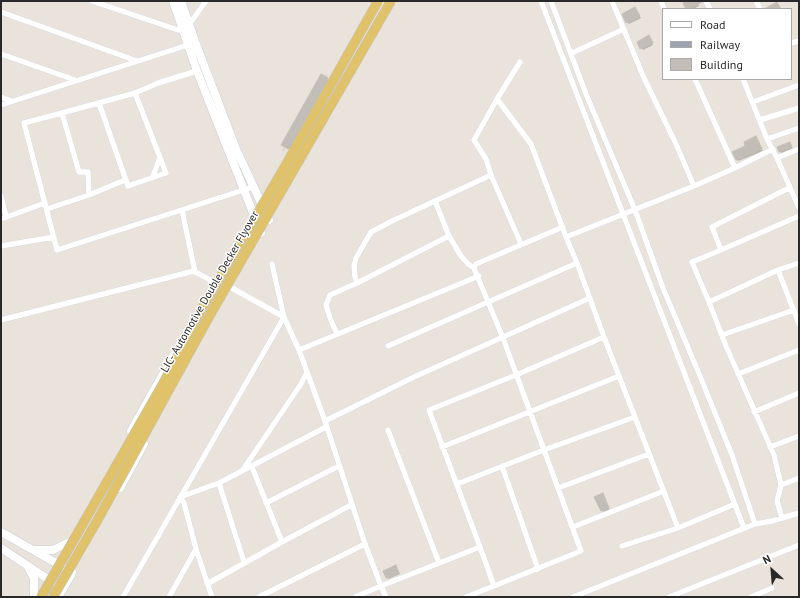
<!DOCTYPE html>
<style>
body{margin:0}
#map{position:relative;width:800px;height:598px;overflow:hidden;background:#e9e3dc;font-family:"PT Sans",sans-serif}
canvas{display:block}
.frame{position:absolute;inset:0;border:2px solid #282828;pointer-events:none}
.legend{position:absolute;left:662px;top:8px;width:130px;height:72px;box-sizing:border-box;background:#fff;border:1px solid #a9a9a9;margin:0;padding:5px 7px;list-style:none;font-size:12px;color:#282828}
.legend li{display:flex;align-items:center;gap:8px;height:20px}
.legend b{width:20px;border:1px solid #a9a9a9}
.north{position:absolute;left:752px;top:550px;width:40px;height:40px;-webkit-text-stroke:3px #fff;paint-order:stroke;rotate:334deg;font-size:11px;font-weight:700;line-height:16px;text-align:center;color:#282828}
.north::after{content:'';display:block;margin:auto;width:14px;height:18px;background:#282828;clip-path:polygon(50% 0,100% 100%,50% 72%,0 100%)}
</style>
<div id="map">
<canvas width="800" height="598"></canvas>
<div class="frame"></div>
<ul class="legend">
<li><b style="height:5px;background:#fff"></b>Road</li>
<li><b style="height:5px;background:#9fa2b1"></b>Railway</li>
<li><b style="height:11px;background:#c2bdb7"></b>Building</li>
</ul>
<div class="north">N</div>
</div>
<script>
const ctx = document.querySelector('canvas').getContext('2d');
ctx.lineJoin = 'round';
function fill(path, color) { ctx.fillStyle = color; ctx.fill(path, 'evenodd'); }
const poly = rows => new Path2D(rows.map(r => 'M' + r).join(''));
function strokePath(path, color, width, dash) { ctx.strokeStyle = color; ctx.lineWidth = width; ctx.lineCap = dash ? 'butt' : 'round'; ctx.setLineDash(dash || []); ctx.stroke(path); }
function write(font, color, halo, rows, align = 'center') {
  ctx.font = font + ' "PT Sans",sans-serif'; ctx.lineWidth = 3; ctx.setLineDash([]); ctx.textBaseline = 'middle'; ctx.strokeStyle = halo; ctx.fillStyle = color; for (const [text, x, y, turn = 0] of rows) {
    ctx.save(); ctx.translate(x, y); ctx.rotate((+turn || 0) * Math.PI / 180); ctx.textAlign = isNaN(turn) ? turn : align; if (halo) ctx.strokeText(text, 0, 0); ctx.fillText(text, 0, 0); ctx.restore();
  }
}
fill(poly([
 [688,1,697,1,699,6,693,9,687,9],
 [635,8,641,18,629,24,627,22],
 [650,38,653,45,643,50,638,42],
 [327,79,331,82,292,151,282,145],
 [756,138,763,151,738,161,737,159,747,146],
 [791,145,793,149,782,153,780,152,778,148],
 [604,496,610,510,603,512,596,497],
 [396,567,400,574,388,579,387,578]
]), '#0003');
const building = poly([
 [686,1,702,1,702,2,689,9,686,9,683,3,686,1],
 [777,2,781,9,764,9,777,2],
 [635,7,640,16,626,23,622,14,635,7],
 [649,35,653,43,640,49,637,42,649,35],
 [321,74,328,78,288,149,281,145,321,74],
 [756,136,762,149,736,160,732,152,745,146,744,142,756,136],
 [790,142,792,147,779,152,777,147,790,142],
 [603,493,609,508,601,511,594,497,603,493],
 [396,565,399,573,386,578,383,571,396,565]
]);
fill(building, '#c2bdb7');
strokePath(building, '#c4bfb6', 1);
const street = poly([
 [92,1,184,32,206,1],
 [541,1,744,528],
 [551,1,586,94,635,210,663,288,700,376,732,455,755,524],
 [612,1,644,78,676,144,694,186],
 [661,1,664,9],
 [706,1,710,9],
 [756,1,760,9],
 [1,12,137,61],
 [791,43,799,41],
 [572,53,624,29],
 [1,54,75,80],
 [520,62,497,99,531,144,566,237,694,186,735,168,773,149],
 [695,79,735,168],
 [743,79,767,139,777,158,799,208],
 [135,93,158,83,197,71],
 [1,97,11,101],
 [753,102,799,85],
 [99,103,128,186,166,173,135,93,62,113,24,123,57,250,253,187],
 [1,105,188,45],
 [760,120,799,108],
 [767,139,799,128],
 [777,158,799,149],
 [491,175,486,159,474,140,497,99],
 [152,178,160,158],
 [89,195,125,180],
 [1,196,6,217],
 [435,201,449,236],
 [47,209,89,195,88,172,79,172,62,113],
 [182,210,195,272,214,282,230,287,284,317],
 [1,219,45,203],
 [1,246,54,237],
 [721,250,799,216],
 [272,264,284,317],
 [474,268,468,264,461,256,449,236,357,283,355,277,354,266,356,258,371,232,392,221,491,175,521,244],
 [778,270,799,263],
 [709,302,778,270,799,324],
 [1,320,194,271],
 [337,334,330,318,326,305,330,295,357,283],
 [722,335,794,310],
 [388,346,577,263],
 [299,350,479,276],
 [738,374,799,350],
 [619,376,678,528,735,504],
 [754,412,799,393],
 [325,421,414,377,590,298],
 [388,430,439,563],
 [442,447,619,376,604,337],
 [770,447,799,436],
 [502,466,538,569],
 [252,467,282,542,351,505],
 [242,471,301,384,307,372],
 [219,483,244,562],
 [457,484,544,450,635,417],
 [781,485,799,478],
 [558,488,649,454],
 [266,503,339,466],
 [782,518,777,501,781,485,774,455,726,346,709,302,692,262,721,250,712,227,789,188],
 [573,527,664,491],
 [622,546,678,528],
 [480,547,429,410,516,375,604,337,577,263,566,237],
 [207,584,282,542],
 [123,597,284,317,299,350,310,380,325,421,365,544,381,586,480,547,494,586,581,551,503,338,474,268,476,264,563,227],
 [169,597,196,549],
 [212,597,196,549,184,503,180,497,219,483,326,427],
 [259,597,365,544],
 [355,597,381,586,386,597],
 [466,597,494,586],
 [573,597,755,524,772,521,799,513],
 [669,597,799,545],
 [751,597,772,588]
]);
const secondary = poly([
 [173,1,197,71,261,233],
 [181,1,196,44,236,149,269,220],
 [131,431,173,356],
 [120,488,144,444],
 [1,532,72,572],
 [1,548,63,589],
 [35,550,53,550,67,543],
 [28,567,34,578,34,597],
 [58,597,71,575]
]);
strokePath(street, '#cacdd9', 6);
strokePath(secondary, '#cacdd9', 9);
strokePath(poly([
 [283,151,327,74]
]), '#c3c3c3', 1, [3, 2]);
strokePath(street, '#fff', 5.5);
strokePath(secondary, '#fff', 8);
const rail = poly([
 [45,597,147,415,233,257,275,189,380,1]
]);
strokePath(rail, '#9fa2b1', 3.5);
strokePath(rail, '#fff', 2, [6]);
const primaryBridge = poly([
 [41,597,164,382,201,310,284,168,378,1],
 [53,597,97,521,210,315,391,1]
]);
strokePath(primaryBridge, '#c3c3c3', 10, []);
strokePath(primaryBridge, '#e0c26a', 9);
write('11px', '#282828', '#fff', [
 ["LIC- Automotive Double Decker Flyover",210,292,-60]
]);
</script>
